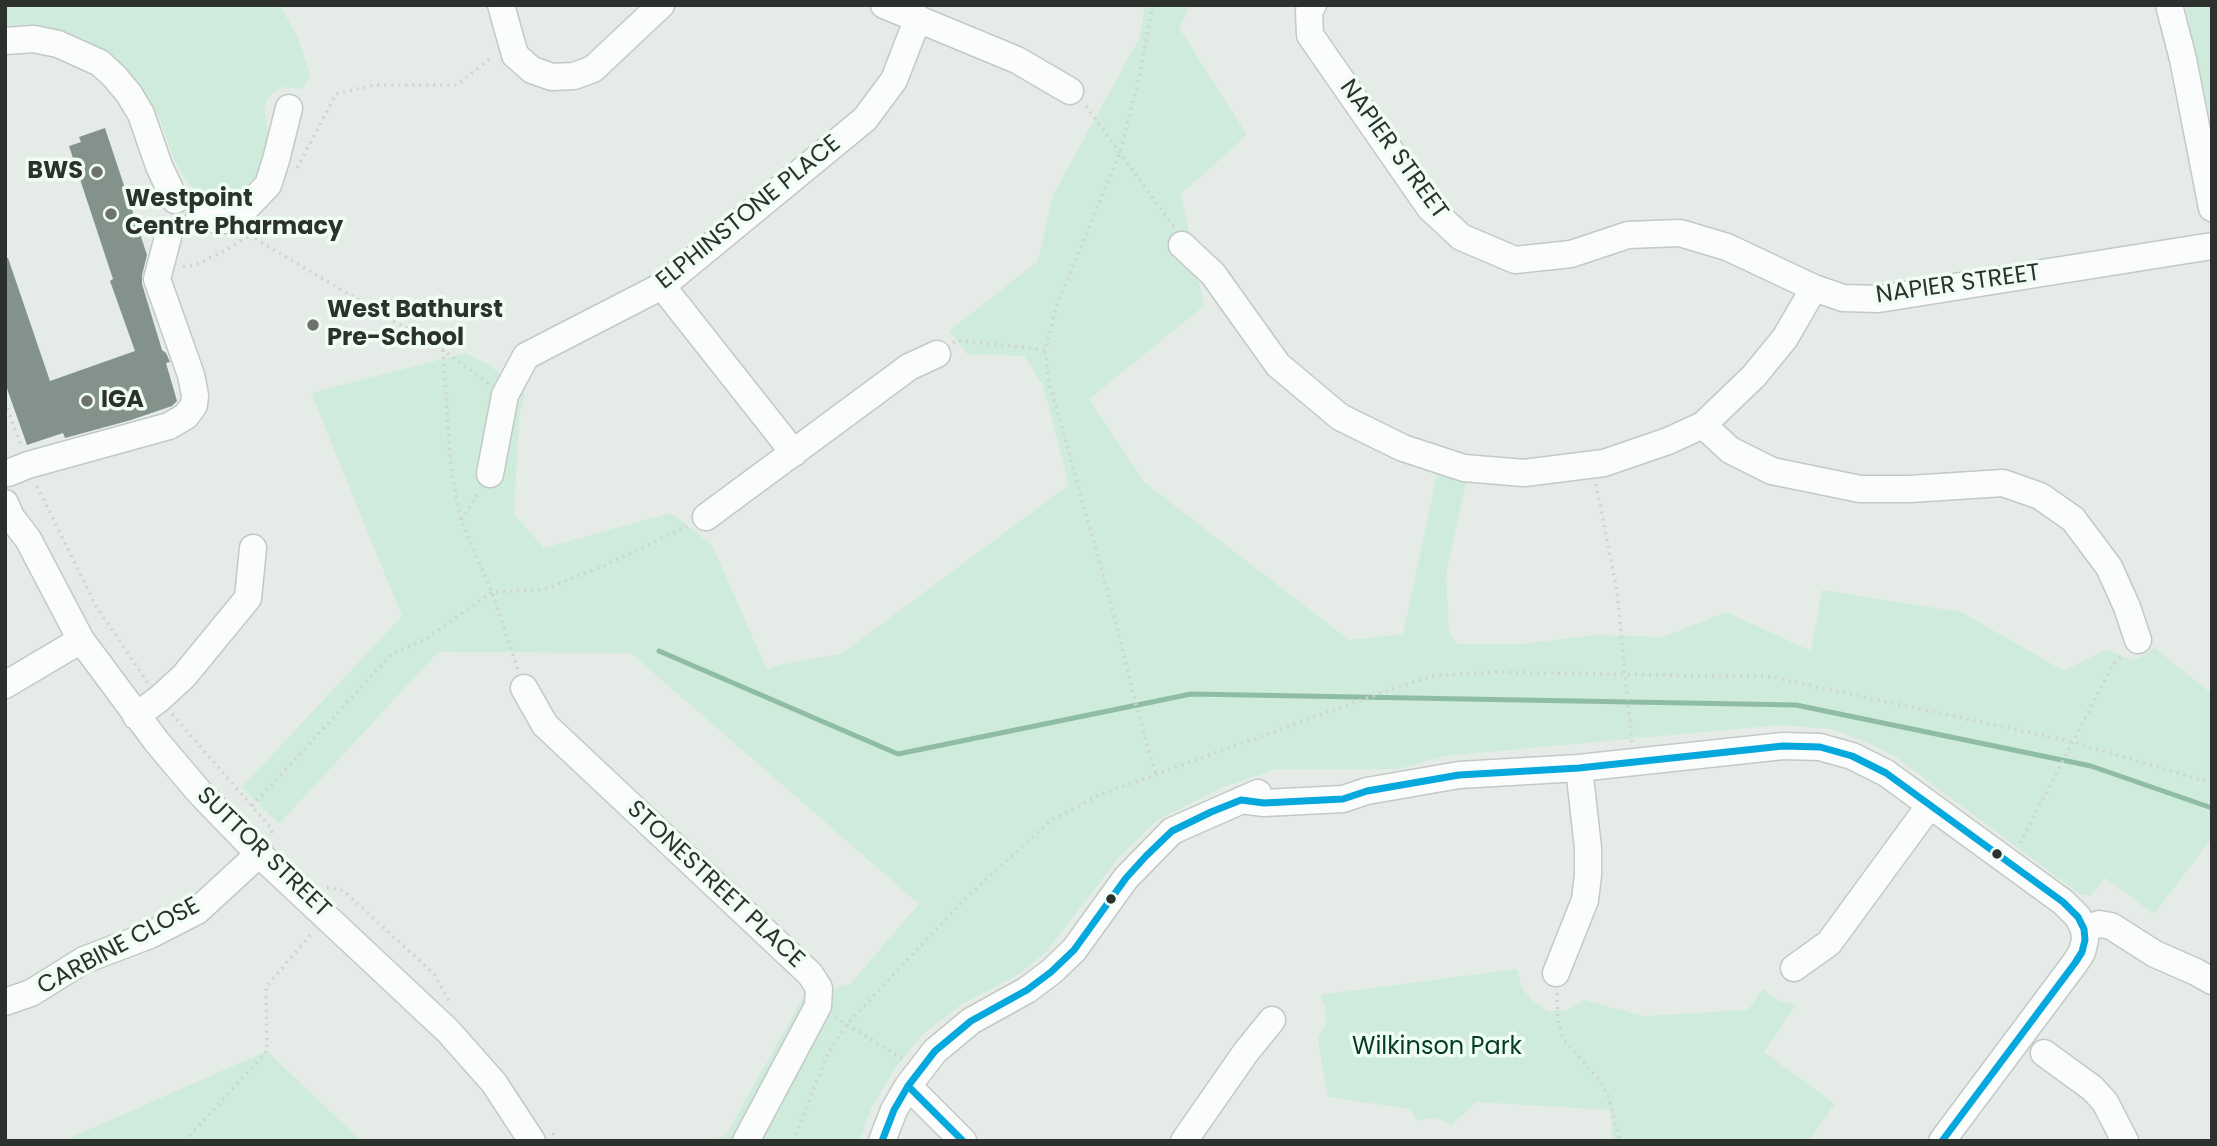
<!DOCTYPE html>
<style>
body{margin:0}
#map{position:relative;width:2217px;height:1146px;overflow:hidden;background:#e5ece8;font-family:Poppins,sans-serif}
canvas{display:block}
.frame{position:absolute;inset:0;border:7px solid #2c312e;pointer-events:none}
</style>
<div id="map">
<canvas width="2217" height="1146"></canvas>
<div class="frame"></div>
</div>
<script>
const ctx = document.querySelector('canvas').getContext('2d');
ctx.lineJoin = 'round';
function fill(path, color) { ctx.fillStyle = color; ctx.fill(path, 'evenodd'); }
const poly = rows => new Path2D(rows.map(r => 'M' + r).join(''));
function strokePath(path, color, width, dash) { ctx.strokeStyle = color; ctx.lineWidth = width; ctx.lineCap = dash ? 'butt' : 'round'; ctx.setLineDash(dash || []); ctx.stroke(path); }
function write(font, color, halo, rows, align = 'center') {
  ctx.font = font + ' Poppins,sans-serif'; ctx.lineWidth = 7; ctx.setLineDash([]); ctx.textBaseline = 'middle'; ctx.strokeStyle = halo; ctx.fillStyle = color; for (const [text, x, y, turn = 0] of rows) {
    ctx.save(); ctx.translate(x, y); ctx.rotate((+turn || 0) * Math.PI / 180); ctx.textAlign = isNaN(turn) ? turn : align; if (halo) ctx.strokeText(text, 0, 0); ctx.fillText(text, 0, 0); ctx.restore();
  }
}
fill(poly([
 [5,5,279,5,297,35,310,75,302,89,284,87,276,90,268,98,264,107,269,140,262,176,240,208,217,210,204,200,184,177,175,161,159,117,136,79,110,55,83,39,62,32,35,27,5,26],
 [1145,5,1190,5,1179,28,1247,135,1181,194,1204,306,1089,399,1144,482,1349,640,1403,634,1438,470,1467,478,1446,574,1449,632,1457,644,1521,644,1596,635,1663,637,1726,612,1811,651,1822,590,1961,612,2064,671,2106,649,2134,661,2155,648,2212,694,2212,838,2154,914,2105,878,2090,896,2080,894,1897,758,1871,744,1831,729,1781,725,1444,756,1399,769,1277,769,1220,788,1156,821,1120,856,1046,952,1019,974,962,1004,922,1035,893,1071,871,1109,859,1141,708,1141,726,1135,803,998,850,984,919,904,631,653,438,652,279,824,242,787,402,616,311,393,466,353,489,365,525,393,519,418,514,514,544,548,671,513,712,545,767,670,779,665,841,654,1069,485,1043,385,1024,356,967,354,949,331,1038,261,1053,195,1140,37],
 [2185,5,2209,5,2212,16,2212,126],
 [1517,969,1521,986,1531,1000,1548,1011,1568,1010,1584,1000,1643,1016,1748,1010,1763,989,1778,1001,1796,1005,1764,1052,1835,1104,1808,1141,1613,1141,1610,1110,1477,1102,1451,1125,1441,1120,1430,1118,1417,1121,1410,1109,1328,1097,1318,1039,1326,1024,1326,1009,1320,995],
 [267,1051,361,1141,63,1141]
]), '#ceebdb');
strokePath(poly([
 [659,651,898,754,1191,694,1796,705,2091,766,2212,808]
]), '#8fbda4', 5);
fill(poly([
 [105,128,147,255,142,275,142,284,162,350,166,353,170,362,166,363,177,401,172,406,131,420,65,438,63,433,27,445,5,383,5,258,8,258,50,381,135,351,110,281,113,279,69,146,81,142,79,137]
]), '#83928a');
const minor = poly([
 [501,5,515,55,532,70,552,77,574,76,593,69,661,5],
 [884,5,1017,60,1070,91],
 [1313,5,1309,11,1310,35,1430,208,1461,237,1515,260,1571,254,1628,235,1680,233,1727,247,1814,288,1843,298,1879,299,2212,246],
 [2169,5,2183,59,2212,208],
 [5,41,34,39,58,44,100,63,115,77,129,94,141,114,159,166,175,200],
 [199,218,224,220,234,217,242,212,268,185,276,160,289,108],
 [1182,245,1213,274,1278,365,1340,417,1403,448,1464,468,1524,473,1604,463,1668,441,1703,425,1754,376,1785,338,1814,288],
 [662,286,794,453],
 [1703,425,1730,450,1772,471,1860,489,1910,489,2003,483,2040,496,2073,519,2109,567,2127,607,2138,640],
 [8,473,28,465,169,426,186,416,194,405,195,395,191,375,157,279,169,233],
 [490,474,505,395,526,356,662,286,865,119,894,80,918,18],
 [5,503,11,517,28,539,81,640,157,742,200,793,259,854,448,1031,494,1083,532,1141],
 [706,517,909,367,937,354],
 [5,685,81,640],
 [524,688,545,725,810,974,819,988,818,1006,746,1141],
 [136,716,159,699,184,676,248,598,253,548],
 [1241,800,1264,803,1343,799,1367,791,1459,775,1579,768,1783,746,1820,747,1852,756,1886,773,2063,902,2078,917,2084,929,2085,940,2082,952,2075,963,1942,1141],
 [2084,929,2099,924,2111,926,2155,954,2196,972,2212,981],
 [1794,968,1829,943,1930,805],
 [1556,973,1585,900,1588,875,1588,848,1579,768],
 [5,1002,31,993,84,960,150,935,197,911,259,854],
 [2044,1053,2092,1088,2105,1102,2125,1141],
 [908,1086,963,1141],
 [882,1141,894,1110,908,1086,935,1051,971,1021,1027,990,1051,972,1074,950,1126,878,1172,831,1258,793],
 [1184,1141,1246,1052,1272,1020]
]);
strokePath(minor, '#c3c9c5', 29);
strokePath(poly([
 [1153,5,1139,77,1120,153,1057,304,1045,350,1049,382,1112,607,1136,705,1156,775],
 [1086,106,1174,227],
 [297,168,336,94,374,85,457,85,492,57],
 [249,235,443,350,489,384],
 [183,267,197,264,228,249,248,236],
 [953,343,958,340,1045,350],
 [443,350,451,468,461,520,492,592,518,670],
 [5,402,21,446],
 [1596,484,1617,591,1632,743],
 [37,486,96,606,148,683],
 [461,520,480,491],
 [172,714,271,828,273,837],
 [252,806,392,654,427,638,492,592,546,589,608,564,687,526],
 [2020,843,2114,663,2124,654],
 [327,887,344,891,434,974,449,1001],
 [1557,993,1558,1023,1564,1040,1598,1078,1608,1095,1620,1141],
 [835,1017,903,1059],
 [553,1133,557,1141],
 [185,1141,267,1051,266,987,312,933],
 [793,1141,828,1053,847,1024,963,901,1051,820,1102,794,1372,696,1432,676,1495,672,1772,677,2073,742,2212,783]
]), '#d1d3d2', 3.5, [2, 5]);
strokePath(minor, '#fbfcfc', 26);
strokePath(poly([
 [908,1086,963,1141],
 [882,1141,894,1110,908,1086,935,1051,971,1021,1027,990,1051,972,1074,950,1126,878,1146,856,1172,831,1211,812,1241,800,1264,803,1343,799,1367,791,1459,775,1579,768,1783,746,1820,747,1852,756,1886,773,2063,902,2078,917,2084,929,2085,940,2082,952,2075,963,1942,1141]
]), '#04a8dc', 7);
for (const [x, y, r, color] of [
 [97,172,7,"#6d726f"],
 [111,214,7,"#6d726f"],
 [313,325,7,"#6d726f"],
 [87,401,7,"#6d726f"],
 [1997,854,6,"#2c312e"],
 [1111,899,6,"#2c312e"]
]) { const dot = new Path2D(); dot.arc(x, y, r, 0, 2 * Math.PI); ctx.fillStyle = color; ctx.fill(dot); strokePath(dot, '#effdf4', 2.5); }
write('24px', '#2c312e', '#effdf4', [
 ["NAPIER STREET",1393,150,54],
 ["ELPHINSTONE PLACE",749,213,-39],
 ["NAPIER STREET",1958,285,-8],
 ["SUTTOR STREET",263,853,44],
 ["STONESTREET PLACE",715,885,43],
 ["CARBINE CLOSE",119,947,-28]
]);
write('bold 24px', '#2c312e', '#effdf4', [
 ["BWS",83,172,"right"],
 ["Westpoint",125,200],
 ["Centre Pharmacy",125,228],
 ["West Bathurst",327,311],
 ["Pre-School",327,339],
 ["IGA",101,401]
], 'left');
write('24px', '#043b24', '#effdf4', [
 ["Wilkinson Park",1437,1048]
]);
</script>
